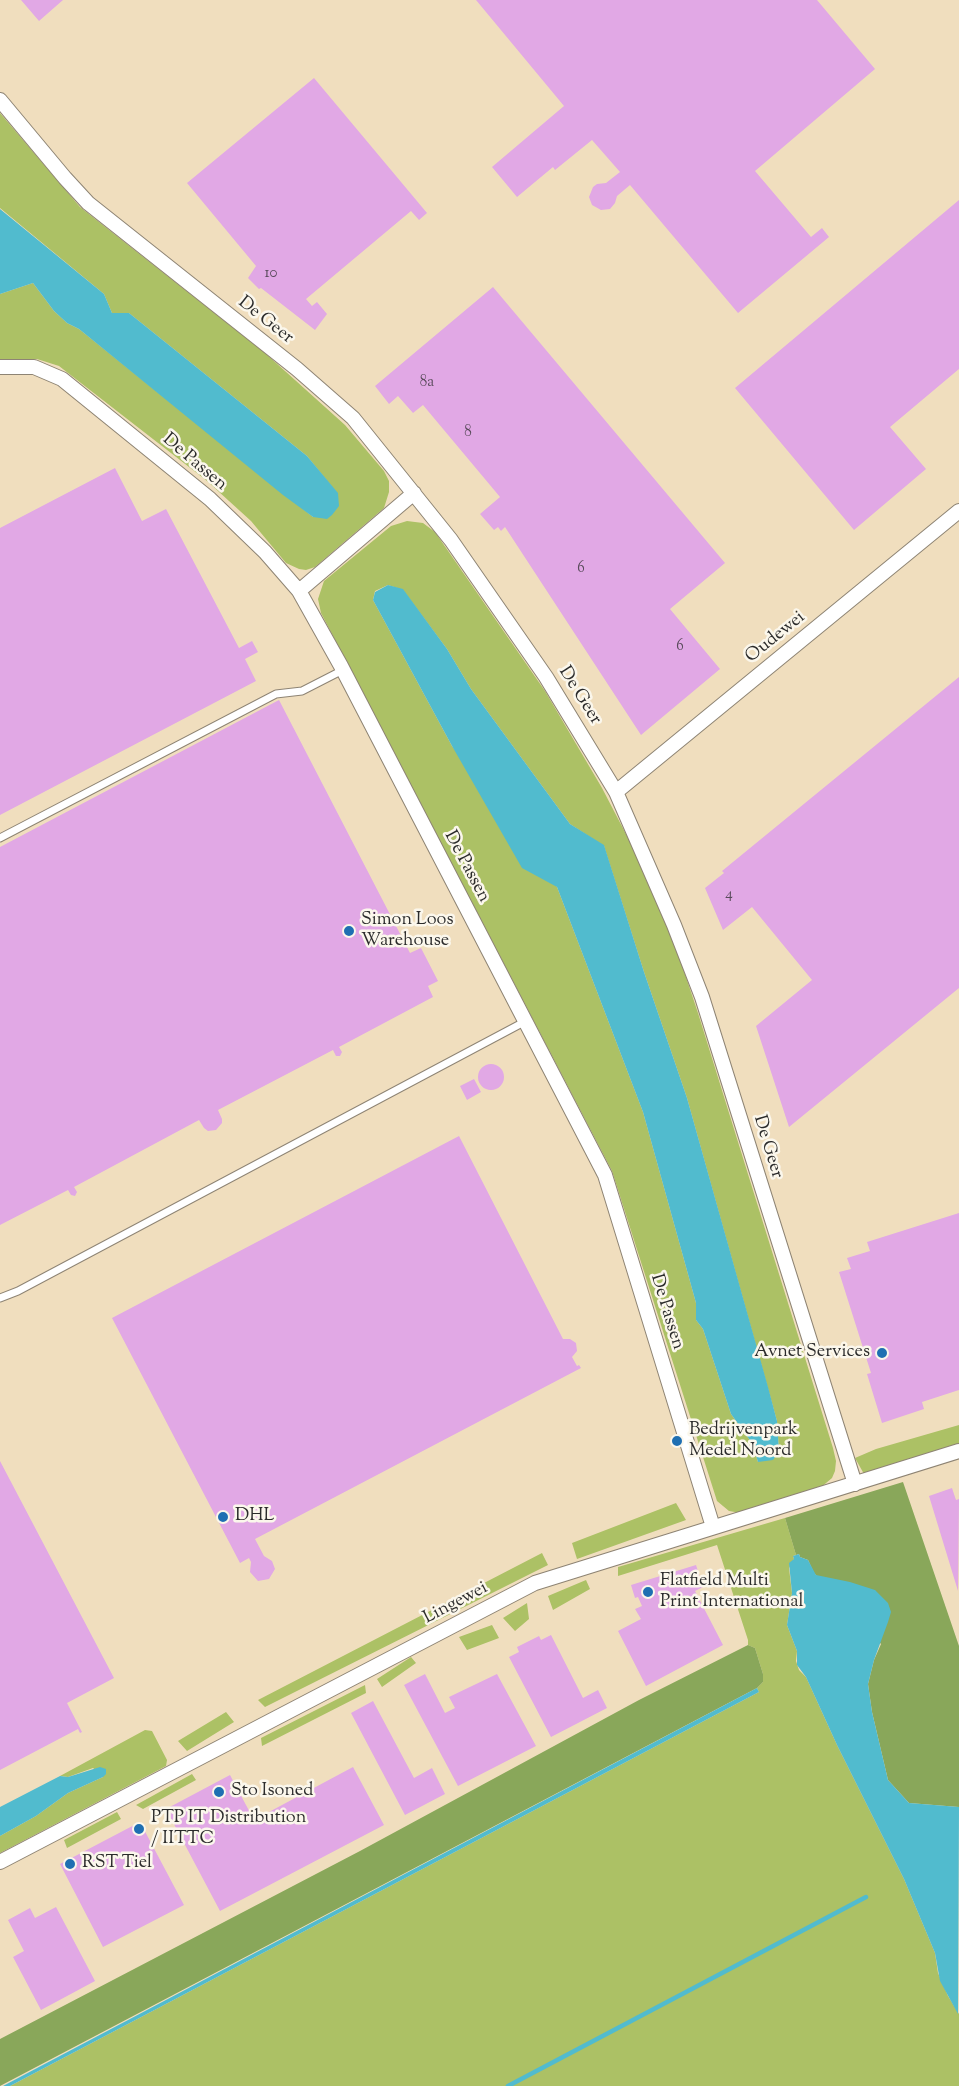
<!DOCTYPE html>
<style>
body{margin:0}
canvas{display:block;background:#f0debe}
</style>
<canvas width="959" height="2086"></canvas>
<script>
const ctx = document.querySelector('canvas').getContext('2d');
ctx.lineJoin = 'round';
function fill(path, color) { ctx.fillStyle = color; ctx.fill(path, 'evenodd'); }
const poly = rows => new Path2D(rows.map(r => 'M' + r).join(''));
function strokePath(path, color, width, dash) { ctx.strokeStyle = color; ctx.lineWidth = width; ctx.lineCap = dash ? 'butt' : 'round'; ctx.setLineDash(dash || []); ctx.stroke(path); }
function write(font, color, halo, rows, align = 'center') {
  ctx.font = font + ' "Sorts Mill Goudy",serif'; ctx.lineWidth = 5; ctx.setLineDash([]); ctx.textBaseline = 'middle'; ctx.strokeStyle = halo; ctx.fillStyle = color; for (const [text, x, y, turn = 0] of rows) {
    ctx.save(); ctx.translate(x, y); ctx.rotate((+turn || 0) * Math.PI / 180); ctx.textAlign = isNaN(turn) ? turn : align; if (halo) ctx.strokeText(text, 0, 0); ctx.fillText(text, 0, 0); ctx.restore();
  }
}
fill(poly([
 [0,113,80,207,265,353,345,425,384,471,389,481,389,492,384,508,315,567,306,570,299,569,286,563,251,521,207,481,59,366,37,359,0,359,0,294,33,283,54,311,67,323,79,329,313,517,337,493,307,456,129,313,112,313,104,294,0,208],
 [407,521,423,523,435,532,545,691,602,788,627,836,651,888,678,953,698,1013,833,1448,836,1461,835,1471,832,1478,819,1489,741,1513,729,1511,717,1501,612,1171,321,613,318,599,324,581,391,526],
 [388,585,403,590,447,649,471,689,570,824,604,846,644,972,687,1098,777,1421,779,1452,758,1462,752,1443,731,1414,703,1329,696,1320,696,1303,643,1112,557,887,452,746,373,600,375,591],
 [959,1425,959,1444,864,1474,855,1458,876,1449],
 [676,1503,686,1520,577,1559,572,1543],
 [785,1518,796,1555,793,1556,794,1559,789,1568,792,1593,787,1625,797,1651,796,1661,799,1670,806,1677,837,1745,904,1879,935,1953,938,1973,948,1996,959,2014,959,2086,10,2086,759,1692,757,1688,763,1682,763,1674,755,1648,748,1645,748,1640,717,1545,618,1576,618,1567],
 [542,1553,548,1565,265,1707,258,1700],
 [586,1580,590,1589,553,1610,548,1596],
 [527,1603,529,1619,515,1631,503,1618],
 [492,1625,499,1638,467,1650,459,1637],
 [411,1657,416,1663,382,1687,377,1679],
 [365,1685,366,1693,262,1746,261,1738],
 [226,1712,234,1722,187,1751,178,1741],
 [145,1730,152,1731,167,1760,166,1766,0,1853,0,1836,36,1816,68,1793,103,1777,93,1768,68,1777,60,1776],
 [192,1774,196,1780,143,1809,136,1805],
 [117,1812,121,1819,67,1848,64,1840]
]), '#acc165');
fill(poly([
 [903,1482,959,1646,959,1807,909,1803,888,1780,872,1712,868,1684,874,1660,881,1644,814,1573,808,1560,800,1557,799,1554,796,1555,785,1518],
 [748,1645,755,1648,763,1674,763,1682,757,1688,0,2086,0,2039,360,1851,639,1700]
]), '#89a75a');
fill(poly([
 [0,209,104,294,112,313,129,313,307,456,338,493,339,506,332,515,327,519,313,517,283,495,79,329,67,323,54,311,33,283,0,294],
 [388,585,403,589,447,649,471,689,570,824,604,845,644,972,687,1098,768,1387,777,1421,779,1452,773,1460,758,1462,752,1443,731,1414,703,1329,696,1320,696,1303,643,1112,557,887,522,868,452,746,373,600,375,592],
 [799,1554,800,1557,808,1560,816,1575,850,1582,875,1590,888,1603,891,1612,888,1622,874,1660,868,1684,872,1712,888,1780,909,1803,959,1807,958,2014,940,1981,935,1953,904,1879,837,1745,806,1677,797,1665,797,1651,787,1625,792,1593,789,1563,794,1559,793,1556],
 [757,1688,759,1692,10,2086,3,2086],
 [100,1767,106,1769,106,1774,103,1777,68,1793,36,1816,0,1836,0,1807,60,1776,68,1777]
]), '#51bbce');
strokePath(poly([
 [508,2086,866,1897]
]), '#51bbce', 4.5);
fill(poly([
 [21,0,63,0,39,21],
 [476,0,817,0,875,69,755,171,811,237,822,228,829,237,738,313,630,185,617,196,615,203,610,209,601,210,592,205,589,197,593,187,597,184,606,183,620,172,592,140,555,170,553,167,517,197,492,167,564,106],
 [314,78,427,213,419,220,411,211,306,299,312,306,317,302,327,314,315,330,261,288,259,289,248,278,256,266,187,183],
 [959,200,959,369,890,427,926,469,854,530,735,388],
 [493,287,725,563,670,609,720,669,641,735,505,527,501,531,498,527,494,530,480,514,500,497,423,405,413,413,398,396,389,404,375,386],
 [115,468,142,521,166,509,239,648,252,641,258,652,245,659,256,681,0,815,0,528],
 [959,677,959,988,789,1127,756,1026,812,980,752,907,723,930,705,888,724,873,722,871],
 [279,700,410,953,421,948,438,981,428,986,433,997,339,1047,342,1052,340,1056,336,1056,333,1050,218,1110,222,1119,222,1123,216,1130,208,1131,204,1128,199,1120,74,1187,77,1192,75,1196,71,1195,68,1190,0,1225,0,847],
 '478 1077a13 13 0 1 1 26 0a13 13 0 1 1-26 0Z',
 [474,1079,481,1092,467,1100,460,1086],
 [459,1136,563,1339,570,1339,576,1343,577,1351,572,1357,577,1366,579,1365,581,1368,255,1539,264,1556,272,1561,275,1569,269,1579,258,1581,250,1572,251,1562,249,1558,240,1563,112,1318],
 [959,1213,959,1390,922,1402,924,1409,882,1423,867,1374,871,1373,839,1272,851,1269,847,1258,870,1251,867,1242],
 [0,1461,114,1678,67,1703,82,1732,80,1733,78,1729,0,1770],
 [952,1488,956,1500,959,1499,958,1591,929,1496],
 [696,1565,703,1587,695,1591,723,1645,646,1686,618,1631,641,1619,635,1609,642,1606,638,1597,635,1598,631,1585],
 [551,1635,583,1698,598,1690,607,1708,551,1737,509,1657,519,1652,517,1647,539,1636,541,1640],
 [425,1674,445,1713,455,1708,449,1697,497,1674,536,1746,458,1786,404,1685],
 [373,1701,414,1778,432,1768,445,1794,405,1815,351,1713],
 [353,1767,384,1825,220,1911,166,1809,230,1775,254,1820],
 [140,1822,184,1905,103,1947,60,1864],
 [56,1907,95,1981,41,2010,13,1957,24,1951,8,1920,30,1908,35,1918]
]), '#e1a8e5');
const lane = poly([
 [0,838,276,694,302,691,343,670],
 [0,1298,18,1291,526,1021]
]);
const street = poly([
 [0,100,65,178,88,203,297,369,353,418,451,540,546,677,616,792,674,925,702,997,855,1484],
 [0,367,34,367,62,379,210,499,265,552,299,591,341,666,605,1175,713,1527],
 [299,591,414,493],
 [616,792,959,511],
 [0,1862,535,1583,959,1451]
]);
strokePath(lane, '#8e8474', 9);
strokePath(street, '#8e8474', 16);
strokePath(lane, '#fff', 7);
strokePath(street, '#fff', 14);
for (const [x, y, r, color] of [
 [349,931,6,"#1f6fb2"],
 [882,1353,6,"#1f6fb2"],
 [677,1441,6,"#1f6fb2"],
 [223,1517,6,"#1f6fb2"],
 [648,1592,6,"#1f6fb2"],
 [219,1792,6,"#1f6fb2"],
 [139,1829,6,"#1f6fb2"],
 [70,1864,6,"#1f6fb2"]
]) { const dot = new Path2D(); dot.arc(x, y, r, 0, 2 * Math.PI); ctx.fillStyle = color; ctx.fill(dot); strokePath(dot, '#fbf7ec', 2); }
write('15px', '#584a5a', null, [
 ["10",271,274],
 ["8a",427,383],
 ["8",468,433],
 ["6",581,569],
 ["6",680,647],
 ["4",729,895]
]);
write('18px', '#2b2b2b', '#fbf7ec', [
 ["De Geer",265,321,38],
 ["De Passen",194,463,40],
 ["Oudewei",776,638,-39],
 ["De Geer",579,696,58],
 ["De Passen",466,867,62],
 ["De Geer",767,1147,73],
 ["De Passen",666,1312,73],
 ["Lingewei",456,1604,-28]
]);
write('18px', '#2b2b2b', '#fbf7ec', [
 ["Simon Loos",361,921],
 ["Warehouse",361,942],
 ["Avnet Services",870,1353,"right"],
 ["Bedrijvenpark",689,1431],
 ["Medel Noord",689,1452],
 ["DHL",235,1517],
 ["Flatfield Multi",660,1582],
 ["Print International",660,1603],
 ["Sto Isoned",231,1792],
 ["PTP IT Distribution",151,1819],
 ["/ IITTC",151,1840],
 ["RST Tiel",82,1864]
], 'left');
</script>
